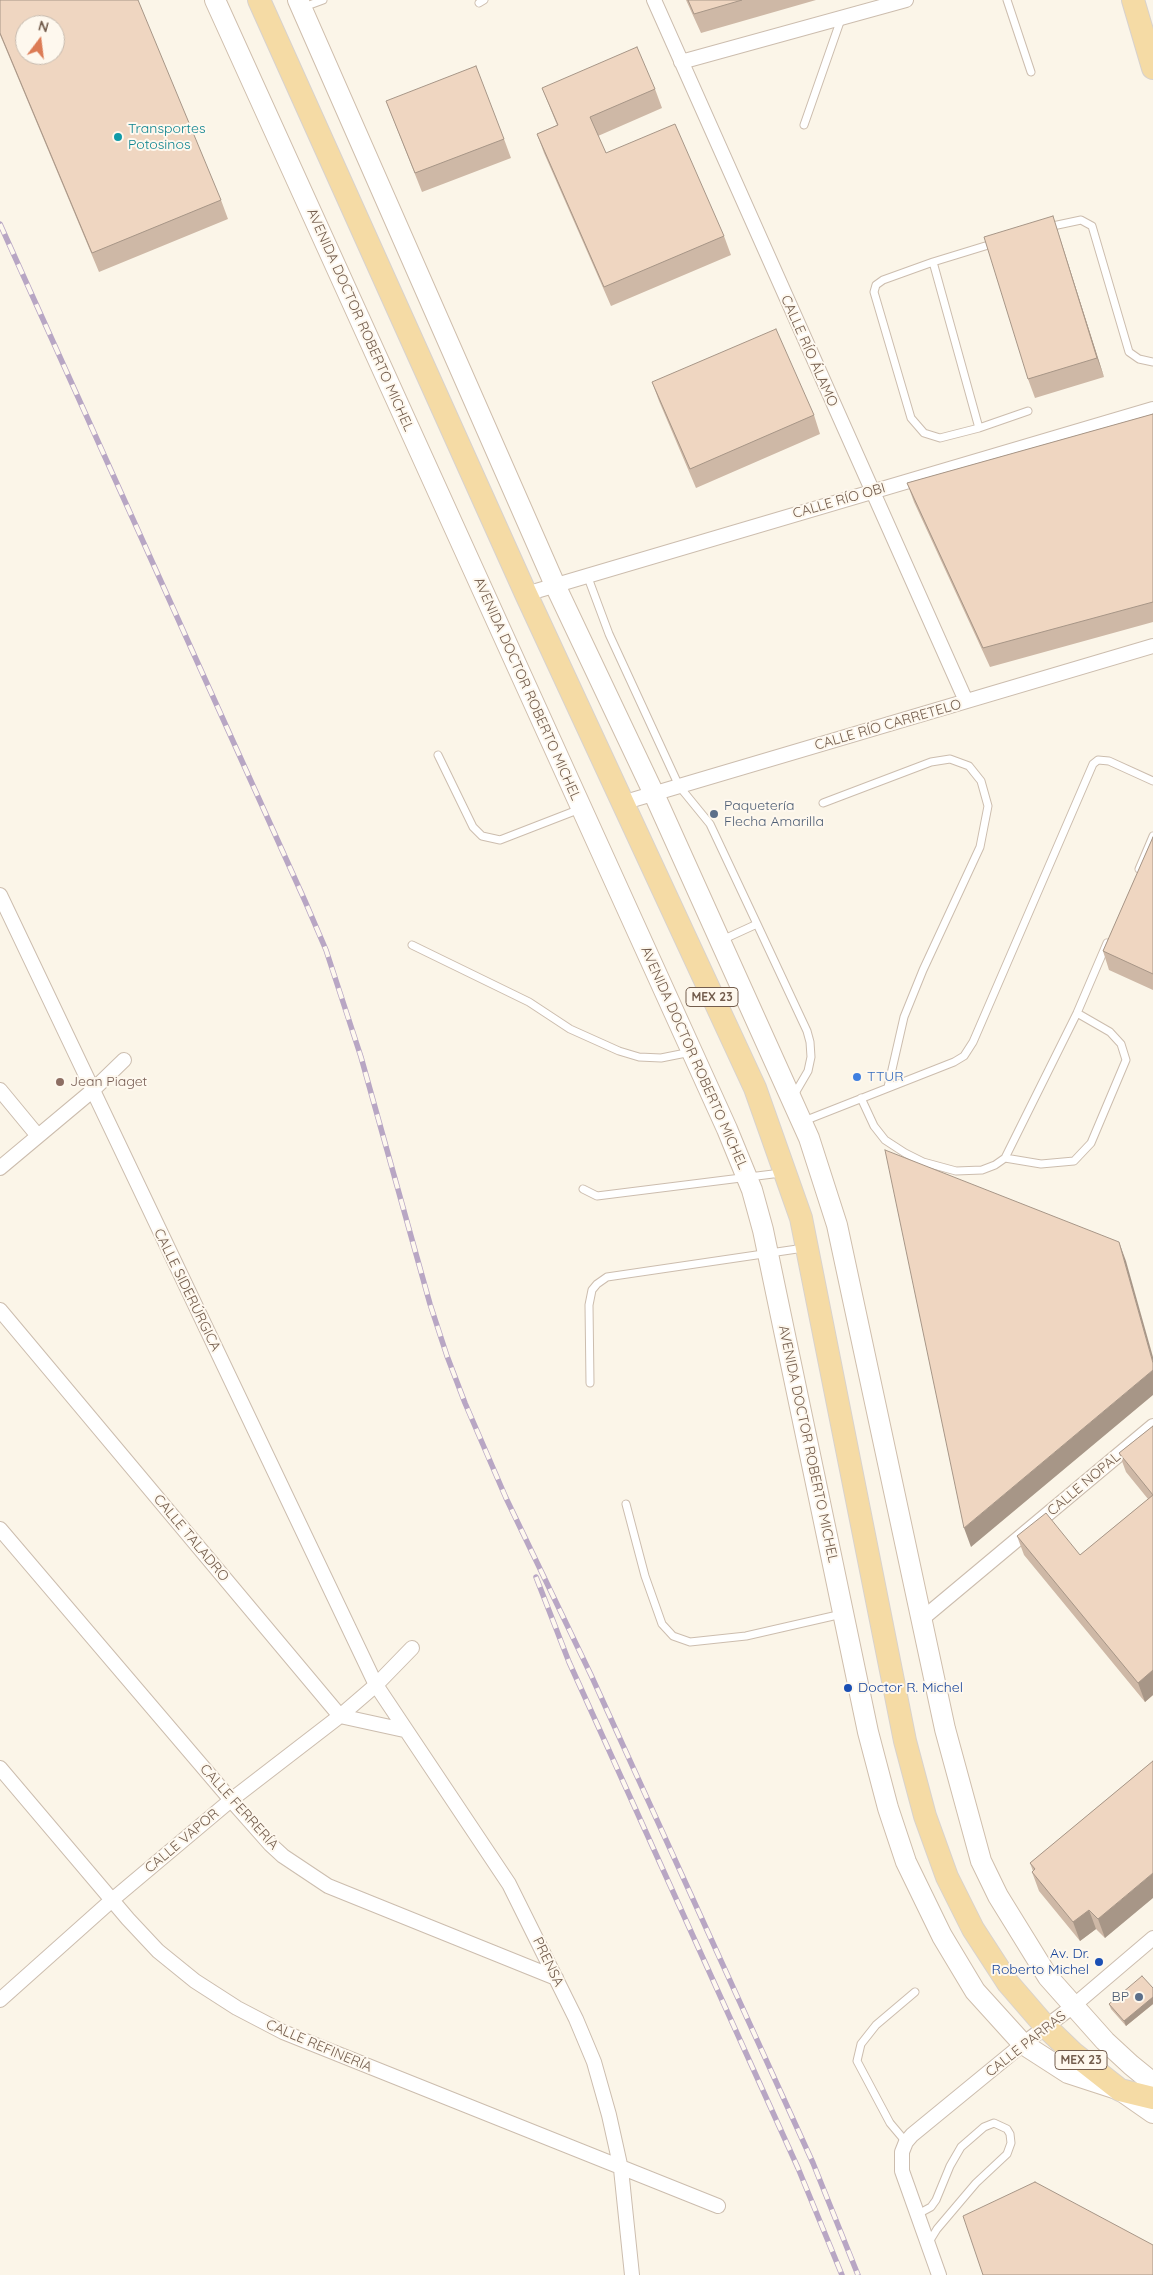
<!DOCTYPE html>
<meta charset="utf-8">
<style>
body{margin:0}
#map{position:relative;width:1153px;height:2275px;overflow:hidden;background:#fbf5e8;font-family:Quicksand,sans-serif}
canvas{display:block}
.north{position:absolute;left:15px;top:15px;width:50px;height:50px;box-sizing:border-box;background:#fef8ee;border:1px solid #c6baae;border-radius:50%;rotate:15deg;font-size:14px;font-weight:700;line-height:20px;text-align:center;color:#735d4d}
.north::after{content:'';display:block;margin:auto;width:18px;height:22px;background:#dc7b55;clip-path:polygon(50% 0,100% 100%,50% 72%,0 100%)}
</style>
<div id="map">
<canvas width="1153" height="2275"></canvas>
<div class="north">N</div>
</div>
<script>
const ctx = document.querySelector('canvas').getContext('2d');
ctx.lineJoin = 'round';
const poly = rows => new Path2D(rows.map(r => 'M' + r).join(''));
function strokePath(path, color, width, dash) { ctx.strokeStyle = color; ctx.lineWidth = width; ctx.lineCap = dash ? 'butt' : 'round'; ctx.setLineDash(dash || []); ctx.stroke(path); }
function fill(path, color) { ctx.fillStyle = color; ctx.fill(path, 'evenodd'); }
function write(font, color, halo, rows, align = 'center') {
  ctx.font = font + ' Quicksand,sans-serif'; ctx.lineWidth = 4; ctx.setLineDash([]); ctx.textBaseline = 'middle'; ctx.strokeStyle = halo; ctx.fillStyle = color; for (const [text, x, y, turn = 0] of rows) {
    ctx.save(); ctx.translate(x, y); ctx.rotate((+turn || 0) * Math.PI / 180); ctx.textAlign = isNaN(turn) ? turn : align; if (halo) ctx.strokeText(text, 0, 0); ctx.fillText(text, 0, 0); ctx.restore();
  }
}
const lane = poly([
 [1007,0,1031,72],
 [479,3,484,0],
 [304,7,323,0],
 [804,125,841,19],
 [1048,227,1081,220,1092,226,1129,352,1139,359,1153,362],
 [995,243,933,262,883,280,876,285,874,292,911,418,924,433,940,438,979,428,1028,411],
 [933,262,979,428],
 [587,575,609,634,679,786,710,824,757,924,722,940],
 [438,755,473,827,482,836,500,840,580,809],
 [823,803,931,762,950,759,969,766,981,781,988,806,980,847,923,970,904,1017,888,1087],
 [1139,869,1153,836],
 [757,924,807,1031,810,1042,811,1057,808,1071,794,1095],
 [412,945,529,1002,570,1029,619,1051,639,1057,661,1058,691,1052],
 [861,1098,874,1126,885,1140,905,1153,923,1162,956,1171,982,1170,995,1165,1005,1158,1077,1013,1107,943],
 [804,1121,954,1062,964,1056,973,1042,1093,764,1098,760,1109,761,1153,781],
 [1005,1158,1041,1164,1074,1161,1091,1143,1126,1060,1121,1044,1110,1032,1077,1013],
 [583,1189,597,1196,781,1173],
 [590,1383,589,1305,592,1290,597,1284,607,1277,804,1248],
 [626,1504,645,1576,662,1624,673,1636,690,1642,746,1636,842,1614],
 [906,2142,890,2123,857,2061,861,2044,876,2025,915,1992],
 [918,2214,931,2207,936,2200,950,2166,961,2147,984,2127,994,2123,1007,2129,1010,2134,1011,2143,1007,2154,976,2183,937,2229,929,2242]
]);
const street = poly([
 [654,0,966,701],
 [681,62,906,0],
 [526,594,1153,409],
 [622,803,1153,646],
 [0,895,376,1685,509,1884,576,2019,594,2062,609,2115,621,2169,632,2275],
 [0,1090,38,1136],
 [0,1168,92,1091,124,1060],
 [0,1310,340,1716,404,1730],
 [0,1529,231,1800,270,1844,283,1856,328,1886,556,1978],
 [922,1619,1153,1426],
 [0,1768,128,1919,158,1951,195,1981,237,2008,283,2032,718,2206],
 [0,2000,112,1900,231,1800,340,1716,376,1685,412,1648],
 [939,2275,902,2171,902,2152,906,2142,912,2135,1023,2044,1072,2007,1153,1938]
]);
const secondary = poly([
 [215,0,727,1129,752,1190,763,1230,868,1732,888,1808,906,1862,942,1936,975,1991,1023,2044,1068,2073,1120,2090,1153,2113],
 [298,0,555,585,654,794,809,1138,837,1225,945,1729,981,1861,998,1896,1048,1977,1105,2041,1131,2065,1153,2083]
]);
const primary = poly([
 [259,0,526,594,755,1088,801,1218,905,1741,925,1816,947,1877,973,1929,1008,1983,1046,2027,1073,2053,1120,2090,1153,2098],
 [1133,0,1153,68]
]);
strokePath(lane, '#ccbdae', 9);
strokePath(street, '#ccbdae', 16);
strokePath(secondary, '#cfbeac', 22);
strokePath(primary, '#d8d2cd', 24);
strokePath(lane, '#fff', 7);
strokePath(street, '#fff', 14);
strokePath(secondary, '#fff', 20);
strokePath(primary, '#f5dba5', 22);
const rail = poly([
 [0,224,305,901,326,950,361,1057,430,1304,447,1356,465,1403,506,1498,591,1675,813,2163,858,2275],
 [536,1577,569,1662,798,2168,842,2275]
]);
strokePath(rail, '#b8a6c4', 5.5);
strokePath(rail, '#fef8ee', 4, [11]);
fill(poly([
 [0,0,221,200,228,219,99,272,0,35],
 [686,0,816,0,701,33],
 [542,88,655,89,662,108,598,136,606,153,724,236,731,255,611,306,544,153,537,134,557,125],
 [386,101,504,139,511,158,422,192],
 [1059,235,1104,377,1035,398,1028,379],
 [652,382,814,415,820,434,696,488,659,401],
 [1153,414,1153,622,990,667,914,502,907,483],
 [1153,837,1153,990,1109,970,1103,951],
 [1153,1426,1153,1695,1145,1702,1024,1555,1017,1536,1080,1555,1148,1499,1126,1472,1119,1453],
 [1153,1761,1105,1938,1096,1929,1080,1941,1039,1891,1032,1872,1033,1871,1030,1863],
 [1153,1988,1153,2004,1126,2026,1111,2009,1109,2004]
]), '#ceb8a6');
fill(poly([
 [1053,216,1059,235,1104,377,1097,358],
 [1119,1242,1126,1261,1153,1357,1153,1363],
 [1153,1370,1153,1395,971,1547,964,1528],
 [1153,1670,1153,1695,1145,1702,1138,1683],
 [1153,1873,1153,1898,1105,1938,1098,1919],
 [1089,1910,1096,1929,1080,1941,1073,1922],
 [1153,1997,1153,2004,1126,2026,1124,2021]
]), '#a79687');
const building = poly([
 [0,0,138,0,221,200,92,253,0,33,0,0],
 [25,25,55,25,55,55,25,55,25,25],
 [688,0,742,0,694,14,688,0],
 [637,47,655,89,590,117,606,153,675,124,724,236,604,287,537,134,558,125,542,88,637,47],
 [476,66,504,139,415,173,386,101,476,66],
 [1053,216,1097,358,1028,379,984,237,1053,216],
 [776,329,814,415,690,469,652,382,776,329],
 [1153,414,1153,602,983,648,907,483,1153,414],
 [1153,837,1153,974,1103,951,1153,837],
 [885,1150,1119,1242,1153,1363,1153,1370,964,1528,885,1150],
 [1153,1426,1153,1670,1138,1683,1017,1536,1046,1513,1080,1555,1153,1495,1119,1453,1153,1426],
 [1153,1761,1153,1873,1098,1919,1089,1910,1073,1922,1032,1872,1035,1869,1030,1863,1153,1761],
 [1142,1976,1153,1988,1153,1997,1124,2021,1109,2004,1142,1976],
 [1035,2182,1153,2245,1153,2275,983,2275,963,2216,1035,2182]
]);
fill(building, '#efd6c1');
strokePath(building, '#a79687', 1);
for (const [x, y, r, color] of [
 [118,137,5,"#0f9aa8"],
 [714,814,5,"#5c6f8a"],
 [857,1077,5,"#3f7fe0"],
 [60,1082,5,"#8d6e63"],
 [848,1688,5,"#1a4fb4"],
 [1099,1962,5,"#1a4fb4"],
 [1139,1997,5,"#5c6f8a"]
]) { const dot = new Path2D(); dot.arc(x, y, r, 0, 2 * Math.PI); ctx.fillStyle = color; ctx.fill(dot); strokePath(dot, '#fef8ee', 2); }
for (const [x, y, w] of [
 [712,997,52],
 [1081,2060,52]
]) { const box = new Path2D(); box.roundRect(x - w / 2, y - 9.5, w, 19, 4); ctx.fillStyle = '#fef8ee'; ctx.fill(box); strokePath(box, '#735d4d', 1); }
write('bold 12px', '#735d4d', null, [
 ["MEX 23",712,997],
 ["MEX 23",1081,2060]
]);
write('14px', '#0d838f', '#fef8ee', [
 ["Transportes",128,129],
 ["Potosinos",128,145]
], 'left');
write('14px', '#735d4d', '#fef8ee', [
 ["AVENIDA DOCTOR ROBERTO MICHEL",360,320,66],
 ["CALLE RÍO ÁLAMO",809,351,66],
 ["CALLE RÍO OBI",839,501,-16],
 ["AVENIDA DOCTOR ROBERTO MICHEL",527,689,66],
 ["CALLE RÍO CARRETELO",888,725,-16],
 ["AVENIDA DOCTOR ROBERTO MICHEL",694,1058,66],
 ["CALLE SIDERÚRGICA",187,1290,64],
 ["AVENIDA DOCTOR ROBERTO MICHEL",808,1444,78],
 ["CALLE NOPAL",1084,1484,-40],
 ["CALLE TALADRO",191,1538,50],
 ["CALLE FERRERÍA",239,1807,48],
 ["CALLE VAPOR",182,1841,-40],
 ["PRENSA",548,1962,64],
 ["CALLE PARRAS",1026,2044,-38],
 ["CALLE REFINERÍA",319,2046,23]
]);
write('14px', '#4e5e75', '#fef8ee', [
 ["Paquetería",724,806],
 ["Flecha Amarilla",724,822],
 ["BP",1129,1997,"right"]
], 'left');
write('14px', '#366cbe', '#fef8ee', [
 ["TTUR",867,1077]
], 'left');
write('14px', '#785e54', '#fef8ee', [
 ["Jean Piaget",70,1082]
], 'left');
write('14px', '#164399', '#fef8ee', [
 ["Doctor R. Michel",858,1688],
 ["Av. Dr.",1089,1954,"right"],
 ["Roberto Michel",1089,1970,"right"]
], 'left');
</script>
